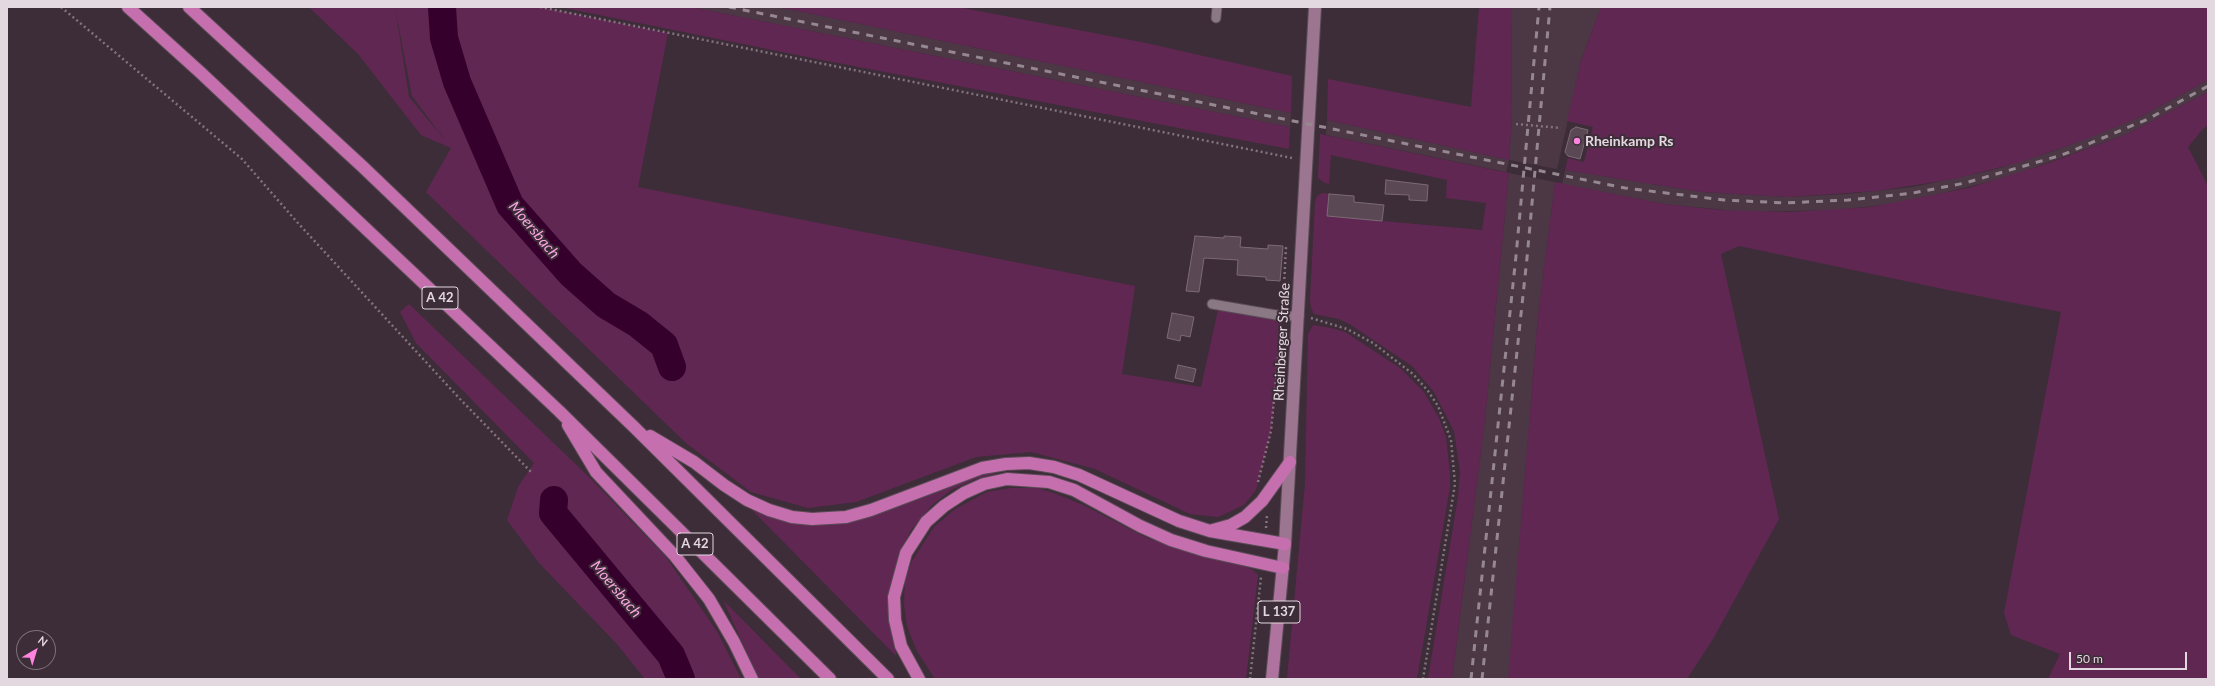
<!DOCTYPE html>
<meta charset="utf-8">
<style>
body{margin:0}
#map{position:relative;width:2215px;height:686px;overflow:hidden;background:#3d2d38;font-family:Lato,sans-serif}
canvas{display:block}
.frame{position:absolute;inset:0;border:8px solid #e3d8df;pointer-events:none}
.north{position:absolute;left:16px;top:630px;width:40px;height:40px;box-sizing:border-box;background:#3d2d38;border:1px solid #7f717b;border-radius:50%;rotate:38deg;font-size:11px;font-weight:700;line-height:16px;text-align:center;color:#e3d8df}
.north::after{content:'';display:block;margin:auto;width:14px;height:18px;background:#fe85df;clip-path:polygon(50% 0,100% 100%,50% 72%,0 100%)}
.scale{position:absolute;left:2069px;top:652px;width:118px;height:18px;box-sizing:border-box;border:2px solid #e3d8df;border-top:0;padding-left:5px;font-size:12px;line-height:14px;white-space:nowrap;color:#e3d8df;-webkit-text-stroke:3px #3d2d38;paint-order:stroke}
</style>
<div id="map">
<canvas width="2215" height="686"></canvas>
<div class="frame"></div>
<div class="north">N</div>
<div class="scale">50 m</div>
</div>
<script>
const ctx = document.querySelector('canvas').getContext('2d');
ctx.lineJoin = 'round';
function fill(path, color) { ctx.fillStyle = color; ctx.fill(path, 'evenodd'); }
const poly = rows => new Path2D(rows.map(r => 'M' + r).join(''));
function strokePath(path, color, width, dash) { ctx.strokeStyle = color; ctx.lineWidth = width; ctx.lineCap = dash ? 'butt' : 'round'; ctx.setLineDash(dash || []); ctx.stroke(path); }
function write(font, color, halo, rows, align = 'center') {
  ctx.font = font + ' Lato,sans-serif'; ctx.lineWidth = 4; ctx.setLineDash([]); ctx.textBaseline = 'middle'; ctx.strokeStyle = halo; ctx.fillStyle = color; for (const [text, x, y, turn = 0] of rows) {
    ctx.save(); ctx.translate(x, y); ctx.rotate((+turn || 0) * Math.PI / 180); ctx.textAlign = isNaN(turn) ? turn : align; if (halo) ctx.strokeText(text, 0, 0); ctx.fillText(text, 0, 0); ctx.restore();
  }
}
fill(poly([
 [691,7,778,7,1291,113,1290,127],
 [1511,7,1601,7,1581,61,1557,169,1509,160,1506,172,1326,135,1327,120,1509,160,1512,116],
 [2208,80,2208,92,2127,134,2008,177,1902,203,1836,210,1747,212,1664,204,1562,184,1565,170,1701,192,1788,197,1847,194,1913,187,1993,170,2054,151,2142,116],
 [1509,173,1555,182,1538,316,1509,673,1508,679,1452,679,1485,420]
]), '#4c3745');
fill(poly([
 [309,7,395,7,409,97,445,140,412,96,395,7,540,7,668,33,638,187,1135,286,1122,374,1201,387,1218,310,1282,321,1271,431,1256,490,1244,505,1218,517,1190,514,1095,469,1031,452,976,457,856,502,808,508,751,492,686,443,426,192,451,148,421,135,358,54],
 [560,7,691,7,1290,127,1289,149,817,59],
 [778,7,958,7,1146,43,1292,76,1291,113],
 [1479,7,1511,7,1512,116,1509,160,1327,120,1328,79,1471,107],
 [1601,7,2208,7,2208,80,2142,116,2087,139,2021,162,1954,179,1877,191,1788,197,1701,192,1565,170,1568,158,1584,162,1593,127,1567,121,1581,61],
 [2208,92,2208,125,2202,130,2188,147,2208,186,2208,679,2048,679,2060,654,2011,635,2004,613,2061,312,1953,291,1739,246,1721,254,1779,519,1713,639,1687,679,1508,679,1538,316,1555,182,1664,204,1721,210,1791,212,1871,207,1968,188,2046,164,2127,134],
 [1320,134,1509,173,1485,420,1452,679,1428,679,1458,497,1460,472,1454,431,1434,392,1412,366,1351,325,1339,319,1314,314,1311,308,1310,300,1315,202,1317,196,1322,193,1329,194,1327,216,1482,230,1486,203,1446,198,1447,180,1331,155,1329,184,1325,183,1318,178],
 [409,304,592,480,666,557,718,633,741,679,645,679,616,643,539,563,507,520,518,487,534,463,416,343,400,312],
 [1313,325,1331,328,1345,332,1400,368,1424,392,1439,418,1446,437,1450,473,1450,487,1417,679,1287,679,1305,484,1308,334],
 [996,470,995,474,976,479,951,490,931,506,911,530,899,554,889,592,896,656,752,510,773,515,841,522,965,478],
 [1011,488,1037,488,1054,493,1083,505,1147,538,1192,553,1240,564,1253,570,1258,575,1246,679,935,679,917,651,907,626,904,604,905,581,912,561,934,527,955,509,987,492],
 [723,600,801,679,759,679]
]), '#612753');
strokePath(poly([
 [442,7,444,38,457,82,510,205,571,274,606,305,638,324,664,345,672,367],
 [554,500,553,513,671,655,681,679]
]), '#36002c', 28);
const building = poly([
 [1576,127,1588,130,1580,159,1568,156,1565,152,1571,130,1576,127],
 [1386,180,1428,185,1427,201,1409,200,1409,195,1385,194,1386,180],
 [1329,194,1354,196,1354,202,1384,205,1382,221,1327,216,1329,194],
 [1195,236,1224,238,1224,236,1241,237,1240,247,1268,249,1268,245,1283,246,1280,281,1266,280,1266,277,1237,275,1238,260,1204,258,1199,292,1186,291,1195,236],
 [1172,313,1194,317,1190,337,1181,335,1180,341,1167,338,1172,313],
 [1178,365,1196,369,1193,382,1175,378,1178,365]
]);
fill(building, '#5a4954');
strokePath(building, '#7c6a76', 1);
const lane = poly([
 [1216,18,1217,7],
 [1212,304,1282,316,1299,316]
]);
const secondary = poly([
 [1285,544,1315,7]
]);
const primary = poly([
 [1272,679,1285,544]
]);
const highway = poly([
 [128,7,201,73,559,411,830,679],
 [189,7,363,167,634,427,888,679],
 [568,425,596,472,675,556,709,599,734,642,752,679],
 [650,436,694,462,724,485,747,500,769,510,792,517,812,519,846,517,871,510,982,468,1006,464,1029,463,1054,467,1079,475,1179,521,1210,531,1285,544],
 [1213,530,1231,525,1245,517,1262,501,1290,462],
 [919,679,901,646,895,620,894,597,906,553,926,522,944,506,964,493,984,484,1007,479,1049,482,1074,490,1140,526,1171,540,1206,551,1283,568]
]);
strokePath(lane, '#594c55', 11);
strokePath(secondary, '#594c55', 14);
strokePath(primary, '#594c55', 14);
strokePath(highway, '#594c55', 14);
strokePath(poly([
 [61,7,242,159,297,222,460,399,532,473],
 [540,7,1292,158],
 [1516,124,1561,128],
 [1283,304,1286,247],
 [1311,318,1347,329,1373,343,1413,374,1428,391,1438,406,1451,440,1455,484,1423,679],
 [1258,482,1271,431,1281,327],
 [1266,528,1267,515],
 [1250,679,1261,577]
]), '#82747d', 2.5, [2, 3]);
strokePath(lane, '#8a7884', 9);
strokePath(secondary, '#9c7591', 12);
strokePath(primary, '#ae739e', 12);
strokePath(highway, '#c66faf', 12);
strokePath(poly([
 [729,7,1625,188,1724,200,1785,203,1848,200,1913,193,1965,183,2062,155,2148,119,2208,86],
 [1471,679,1516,256,1539,7],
 [1482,679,1527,258,1550,7]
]), '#958891', 3, [7, 7]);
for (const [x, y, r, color] of [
 [1577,141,4,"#fe85df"]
]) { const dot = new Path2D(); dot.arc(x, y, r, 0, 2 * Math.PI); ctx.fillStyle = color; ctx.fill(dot); strokePath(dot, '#3d2d38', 1.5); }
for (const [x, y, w] of [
 [440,298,36],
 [695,544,36],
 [1279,612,42]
]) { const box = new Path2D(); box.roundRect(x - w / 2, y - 11, w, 22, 3); ctx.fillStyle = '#3d2d38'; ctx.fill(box); strokePath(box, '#e3d8df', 1); }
write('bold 13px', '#e3d8df', null, [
 ["A 42",440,298],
 ["A 42",695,544],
 ["L 137",1279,612]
]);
write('bold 14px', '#e3d8df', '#3d2d38', [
 ["Rheinkamp Rs",1585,141]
], 'left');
write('14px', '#e3d8df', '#3d2d38', [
 ["Rheinberger Straße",1282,342,-87]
]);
write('italic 15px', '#fba6e3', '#3d2d38', [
 ["Moersbach",534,230,50],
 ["Moersbach",616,589,50]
]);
</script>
